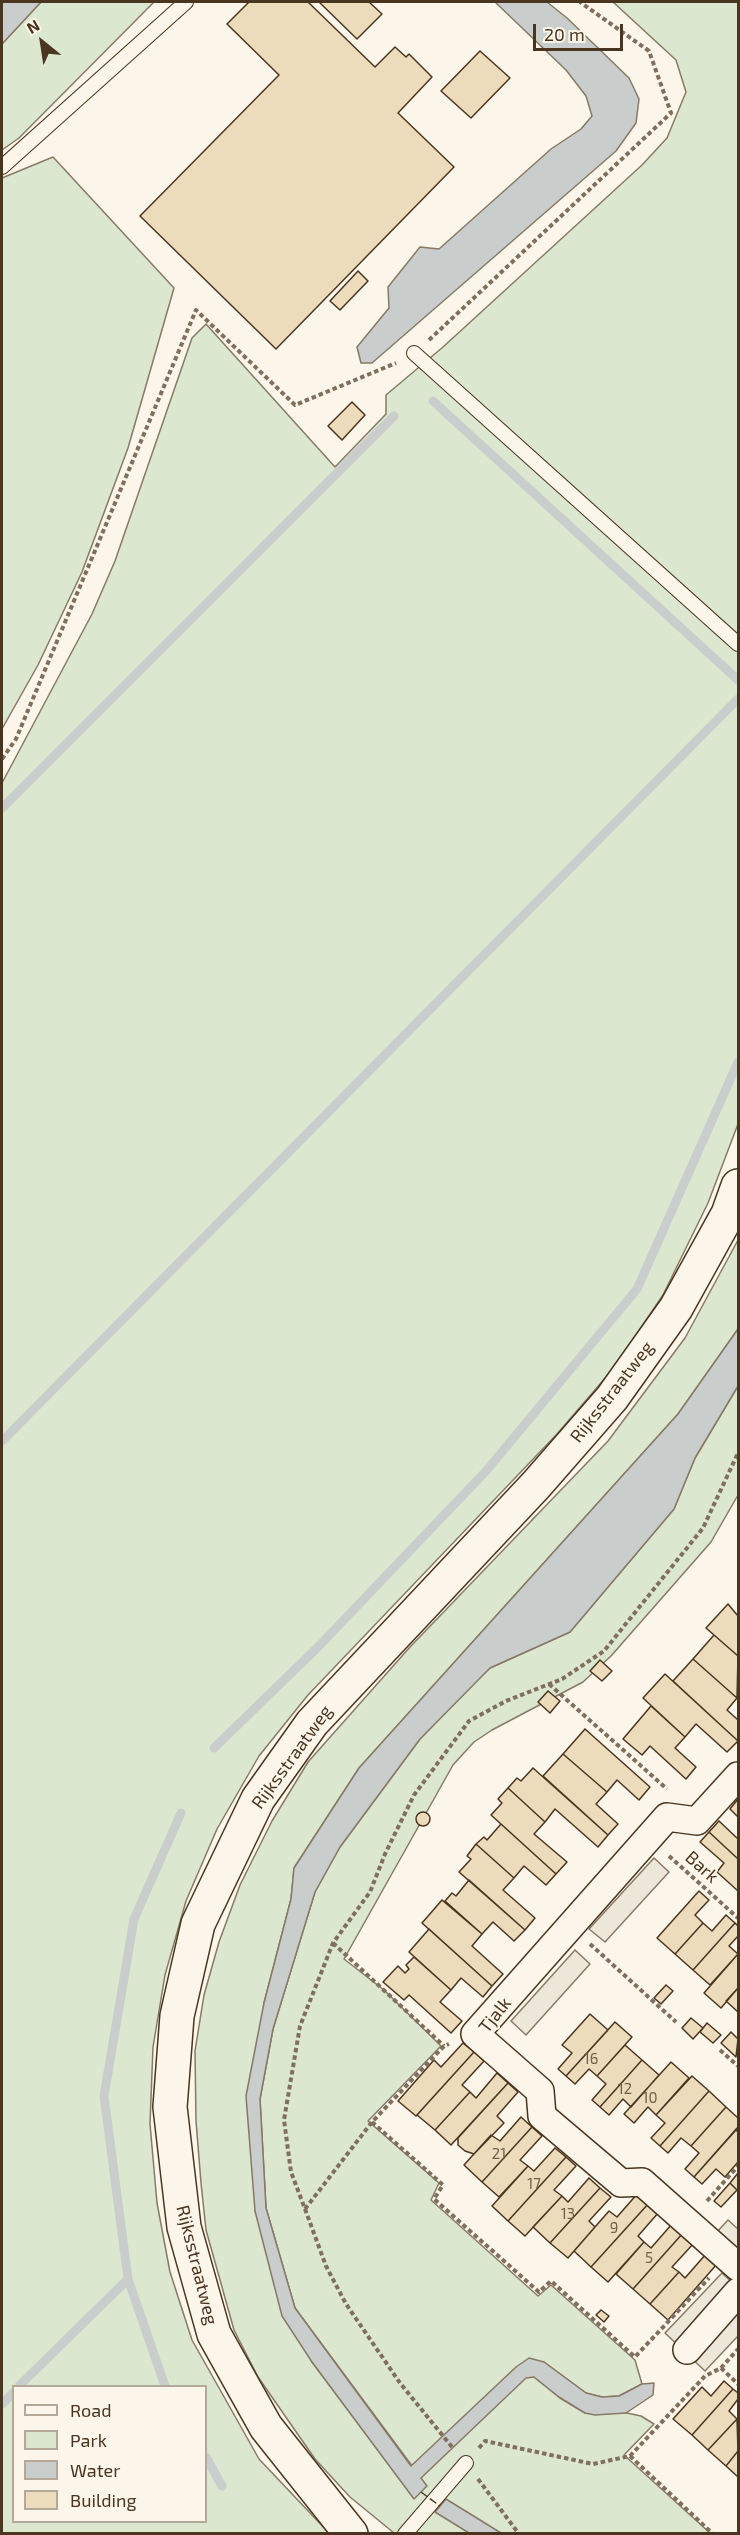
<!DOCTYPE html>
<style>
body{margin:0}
#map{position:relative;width:740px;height:2535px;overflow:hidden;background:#fbf6e9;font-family:"Exo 2",sans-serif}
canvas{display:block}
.frame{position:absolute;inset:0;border:3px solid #4a3520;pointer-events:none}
.legend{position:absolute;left:12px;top:2385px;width:195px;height:138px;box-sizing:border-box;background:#fbf6e9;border:2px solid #b4a999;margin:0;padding:8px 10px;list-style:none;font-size:18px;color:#4a3520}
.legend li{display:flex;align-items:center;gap:12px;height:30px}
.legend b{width:30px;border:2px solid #b4a999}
.north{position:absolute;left:12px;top:12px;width:60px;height:60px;-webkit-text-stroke:4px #fbf6e9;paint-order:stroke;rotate:330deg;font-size:16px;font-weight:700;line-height:24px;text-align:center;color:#4a3520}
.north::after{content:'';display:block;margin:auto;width:21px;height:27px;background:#4a3520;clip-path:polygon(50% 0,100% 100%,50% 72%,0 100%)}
.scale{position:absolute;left:533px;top:24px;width:90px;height:27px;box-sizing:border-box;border:3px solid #4a3520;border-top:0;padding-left:8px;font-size:18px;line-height:21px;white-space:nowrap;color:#4a3520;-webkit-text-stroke:4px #fbf6e9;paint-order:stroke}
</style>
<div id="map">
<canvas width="740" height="2535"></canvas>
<div class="frame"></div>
<ul class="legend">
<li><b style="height:8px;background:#fbf6e9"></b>Road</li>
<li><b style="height:16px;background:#dce7d0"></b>Park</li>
<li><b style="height:16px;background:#c9cecd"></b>Water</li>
<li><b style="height:16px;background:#ecdcbc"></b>Building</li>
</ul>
<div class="north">N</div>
<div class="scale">20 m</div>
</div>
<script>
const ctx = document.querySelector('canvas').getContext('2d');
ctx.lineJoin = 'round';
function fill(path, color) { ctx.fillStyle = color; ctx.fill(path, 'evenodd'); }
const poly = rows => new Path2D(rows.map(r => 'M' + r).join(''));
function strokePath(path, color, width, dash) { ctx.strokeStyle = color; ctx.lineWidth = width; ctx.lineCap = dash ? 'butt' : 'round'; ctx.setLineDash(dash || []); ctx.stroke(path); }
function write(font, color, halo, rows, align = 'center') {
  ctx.font = font + ' "Exo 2",sans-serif'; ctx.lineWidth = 4.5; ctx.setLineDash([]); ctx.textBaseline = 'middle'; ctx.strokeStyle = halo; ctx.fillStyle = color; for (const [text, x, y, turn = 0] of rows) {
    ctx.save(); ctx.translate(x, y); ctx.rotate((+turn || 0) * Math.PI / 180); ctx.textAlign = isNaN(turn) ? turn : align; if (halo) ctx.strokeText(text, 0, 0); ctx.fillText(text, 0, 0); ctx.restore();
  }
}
const green = poly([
 [41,2,154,2,19,138,2,150,2,44,41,2],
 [613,2,738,2,738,1124,708,1203,663,1295,613,1369,557,1434,308,1695,259,1756,217,1829,186,1901,165,1975,153,2047,150,2124,157,2203,170,2272,192,2340,259,2459,329,2533,2,2534,2,783,92,614,115,561,192,338,206,324,335,467,386,414,386,395,443,347,642,165,667,138,686,92,676,60,613,2],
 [14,2386,206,2386,206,2522,14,2522,14,2386],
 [53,157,174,288,128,448,82,572,38,665,2,729,2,178,53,157],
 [738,1240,738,1329,678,1414,359,1768,294,1868,291,1899,264,2003,255,2211,312,2362,414,2498,421,2478,295,2308,266,2208,260,2099,273,2029,315,1892,340,1847,420,1739,475,1682,490,1668,570,1632,674,1509,695,1458,738,1386,738,1495,711,1542,611,1656,583,1682,492,1730,474,1742,453,1765,344,1959,384,1990,441,2046,368,2121,439,2183,431,2200,538,2296,551,2285,635,2360,642,2384,619,2396,602,2397,586,2393,544,2362,534,2377,560,2398,585,2413,627,2413,641,2416,654,2424,624,2455,710,2533,394,2533,350,2497,315,2459,258,2377,234,2330,206,2230,201,2183,196,2121,195,2051,204,1995,219,1942,240,1885,272,1821,308,1762,410,1647,608,1441,685,1338,738,1240]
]);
fill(green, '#dce7d0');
strokePath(green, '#887966', 1.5);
const parking = poly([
 [654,1858,669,1872,605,1942,589,1929,654,1858],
 [575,1950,590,1964,526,2035,511,2021,575,1950],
 [728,2220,738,2229,738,2254,715,2234,728,2220],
 [722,2273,738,2288,738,2336,705,2371,665,2333,722,2273]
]);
fill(parking, '#ede7d9');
strokePath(parking, '#887966', 1.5);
const water = poly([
 [2,2,41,2,2,44,2,2],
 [495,2,547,2,567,18,629,78,639,99,636,123,616,151,372,363,361,363,357,347,389,308,388,287,420,247,439,249,551,149,581,129,592,116,586,96,566,70,495,2],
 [738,1329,738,1386,695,1458,674,1509,570,1632,490,1668,420,1739,340,1847,315,1892,273,2029,260,2099,266,2208,295,2308,411,2466,516,2367,529,2358,544,2362,586,2393,602,2397,619,2396,642,2384,654,2383,653,2395,626,2413,595,2415,585,2413,559,2397,534,2377,526,2378,421,2478,427,2486,414,2499,312,2362,282,2316,255,2211,246,2096,264,2003,291,1899,294,1868,359,1768,678,1414,738,1329],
 [446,2499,501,2533,469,2533,435,2512,446,2499]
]);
fill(water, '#c9cecd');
strokePath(water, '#887966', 1.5);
strokePath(poly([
 [433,401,738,680],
 [2,808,394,416],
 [2,1441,738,699],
 [214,1748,319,1646,487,1470,637,1289,738,1062],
 [19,2386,128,2279],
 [165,2386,128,2279,104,2096,134,1919,181,1813],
 [2,2404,14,2392],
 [206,2457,222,2486]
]), '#c9cecd', 9);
const building = poly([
 [249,2,308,2,375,67,395,47,406,57,409,54,432,77,398,113,454,167,276,349,140,216,279,75,227,24,249,2],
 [319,2,369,2,382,14,357,39,319,2],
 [480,51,510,78,471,118,441,91,480,51],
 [358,271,368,281,340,310,330,301,358,271],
 [352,402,365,415,342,440,328,426,352,402],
 [728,1604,738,1616,738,1656,706,1628,728,1604],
 [714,1635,738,1656,737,1698,693,1659,714,1635],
 [693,1659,737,1698,727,1710,738,1720,738,1741,673,1681,693,1659],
 [600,1660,612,1671,602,1681,590,1671,600,1660],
 [665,1674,738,1741,727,1752,696,1724,685,1737,643,1698,665,1674],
 [548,1691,560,1701,550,1713,538,1702,548,1691],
 [651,1706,685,1737,675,1748,696,1767,686,1779,650,1746,642,1755,623,1739,651,1706],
 [585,1729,650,1787,639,1800,617,1780,607,1792,563,1754,585,1729],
 [563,1754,607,1792,596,1804,618,1824,608,1835,543,1776,563,1754],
 [533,1768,608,1835,598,1847,555,1809,545,1822,508,1788,517,1778,521,1781,533,1768],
 [508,1788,545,1822,534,1834,567,1862,556,1874,491,1815,502,1803,498,1799,508,1788],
 [738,1799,738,1817,730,1809,738,1799],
 '416 1819a7 7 0 1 1 14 0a7 7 0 1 1-14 0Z',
 [719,1821,738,1839,738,1859,709,1832,719,1821],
 [501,1824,556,1874,546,1885,524,1866,514,1878,476,1844,484,1837,487,1840,501,1824],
 [709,1832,738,1859,738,1891,717,1872,724,1863,700,1842,709,1832],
 [476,1844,514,1878,503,1890,535,1918,525,1930,459,1872,471,1859,467,1856,476,1844],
 [469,1880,525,1930,514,1941,493,1922,482,1934,445,1901,452,1893,456,1896,469,1880],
 [699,1891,709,1900,695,1915,703,1923,675,1954,657,1938,699,1891],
 [442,1900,482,1934,472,1946,503,1974,492,1986,422,1923,442,1900],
 [726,1915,735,1923,693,1970,675,1954,703,1923,712,1931,726,1915],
 [735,1923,738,1926,738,1936,729,1946,738,1954,710,1985,693,1970,735,1923],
 [429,1929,492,1986,483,1997,461,1978,451,1990,409,1952,429,1929],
 [738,1954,738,1988,721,2008,704,1993,738,1954],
 [414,1957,451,1990,440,2002,462,2021,451,2033,409,1995,404,2000,383,1982,398,1966,405,1973,409,1969,406,1965,414,1957],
 [666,1985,673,1991,661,2004,654,1998,666,1985],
 [738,1988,738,2012,726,2001,738,1988],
 [590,2014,608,2030,566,2076,558,2069,572,2053,562,2045,590,2014],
 [691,2018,703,2028,693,2039,682,2028,691,2018],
 [615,2022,632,2037,597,2076,589,2069,575,2084,566,2076,615,2022],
 [707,2023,721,2035,713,2043,700,2032,707,2023],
 [731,2032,738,2039,736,2057,721,2043,731,2032],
 [463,2043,474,2052,416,2116,398,2101,434,2060,441,2067,463,2043],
 [625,2045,642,2060,600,2107,592,2100,606,2084,597,2076,625,2045],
 [474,2052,484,2061,462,2085,470,2092,435,2130,417,2115,474,2052],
 [642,2060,659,2075,631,2107,623,2099,609,2115,600,2107,642,2060],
 [671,2062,689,2078,656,2115,648,2107,634,2123,624,2114,671,2062],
 [497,2073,508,2083,451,2145,435,2130,470,2092,476,2098,497,2073],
 [692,2076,709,2091,660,2146,651,2138,665,2123,656,2115,692,2076],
 [508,2083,518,2092,497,2116,504,2123,474,2154,465,2151,458,2145,458,2138,508,2083],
 [709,2091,726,2107,691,2146,681,2138,668,2153,660,2146,709,2091],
 [726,2107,738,2118,738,2127,694,2177,685,2169,699,2153,691,2146,726,2107],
 [521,2117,532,2127,482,2182,464,2165,491,2135,500,2141,521,2117],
 [532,2127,542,2136,520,2160,528,2166,499,2197,482,2182,532,2127],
 [736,2130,738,2132,738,2162,725,2177,716,2169,702,2184,694,2177,736,2130],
 [555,2148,566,2157,508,2221,492,2206,528,2166,534,2171,555,2148],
 [566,2157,576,2166,554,2190,562,2196,525,2236,508,2221,566,2157],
 [738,2173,738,2189,737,2190,730,2183,738,2173],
 [589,2178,600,2188,550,2243,533,2227,562,2196,568,2202,589,2178],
 [730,2183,737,2190,721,2207,714,2201,730,2183],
 [600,2188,611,2197,589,2221,595,2227,568,2258,550,2243,600,2188],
 [638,2193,649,2203,591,2267,574,2251,609,2211,617,2217,638,2193],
 [649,2203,659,2212,638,2236,644,2242,608,2282,591,2267,649,2203],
 [672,2224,683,2233,633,2289,616,2274,644,2242,651,2248,672,2224],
 [683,2233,694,2243,672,2267,679,2272,650,2304,633,2289,683,2233],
 [706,2254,717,2264,668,2320,650,2304,679,2272,685,2278,706,2254],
 [601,2310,609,2316,604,2322,596,2315,601,2310],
 [724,2381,733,2389,692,2435,673,2419,702,2387,711,2396,724,2381],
 [733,2389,738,2393,738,2399,729,2411,737,2419,708,2450,692,2435,733,2389],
 [737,2419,738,2451,726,2466,708,2450,737,2419],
 [738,2451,738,2477,726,2466,738,2451]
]);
fill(building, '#ecdcbc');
strokePath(building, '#4a3520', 1.5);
const service = poly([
 [2,167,186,2],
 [414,353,738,644],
 [405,2534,466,2463]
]);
const minor = poly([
 [738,1776,697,1821,667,1817,475,2034,540,2091,542,2116,621,2183,642,2182,738,2267],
 [687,2350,738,2292]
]);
const secondary = poly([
 [351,2534,266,2427,214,2334,184,2227,170,2107,177,2016,198,1924,258,1799,312,1723,536,1485,612,1398,676,1308,728,1214,738,1186]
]);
strokePath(service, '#4a3520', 16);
strokePath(minor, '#4a3520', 30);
strokePath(secondary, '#4a3520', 36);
strokePath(poly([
 [429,340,671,113,649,51,580,2],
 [2,759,16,739,196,310,295,405,396,363],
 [549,1684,667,1789],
 [669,1856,738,1918],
 [333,1943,444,2046],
 [590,1944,676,2022],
 [720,2050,738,2066],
 [372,2122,443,2185,434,2199,539,2292,551,2281,635,2357,709,2278],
 [707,2201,738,2166],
 [305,2209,372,2122,444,2046,449,2044],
 [721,2368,738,2349],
 [452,2447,400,2383,346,2304,326,2266,305,2209,291,2172,284,2120,300,2026,333,1943,370,1892,385,1854,414,1795,469,1721,506,1701,562,1679,604,1651,703,1528,738,1453],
 [479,2448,485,2441,593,2464,630,2456,705,2376,721,2368,738,2384],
 [630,2456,713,2534],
 [478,2479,519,2534]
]), '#7f6f5c', 4, [4.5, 3]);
strokePath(service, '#fbf6e9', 14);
strokePath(minor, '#fbf6e9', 27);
strokePath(secondary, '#fbf6e9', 33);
strokePath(poly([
 [421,2492,440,2506]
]), '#4a3520', 1.5, [8, 3]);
write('15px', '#725f47', null, [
 ["16",591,2059],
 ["12",625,2089],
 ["10",650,2098],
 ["21",499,2154],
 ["17",534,2184],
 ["13",568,2214],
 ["9",614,2228],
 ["5",649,2258]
]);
write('18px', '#4a3520', '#fbf6e9', [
 ["Rijksstraatweg",612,1392,-52],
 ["Rijksstraatweg",292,1757,-54],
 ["Bark",702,1867,42],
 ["Tjalk",495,2015,-52],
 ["Rijksstraatweg",197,2265,76]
]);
</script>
